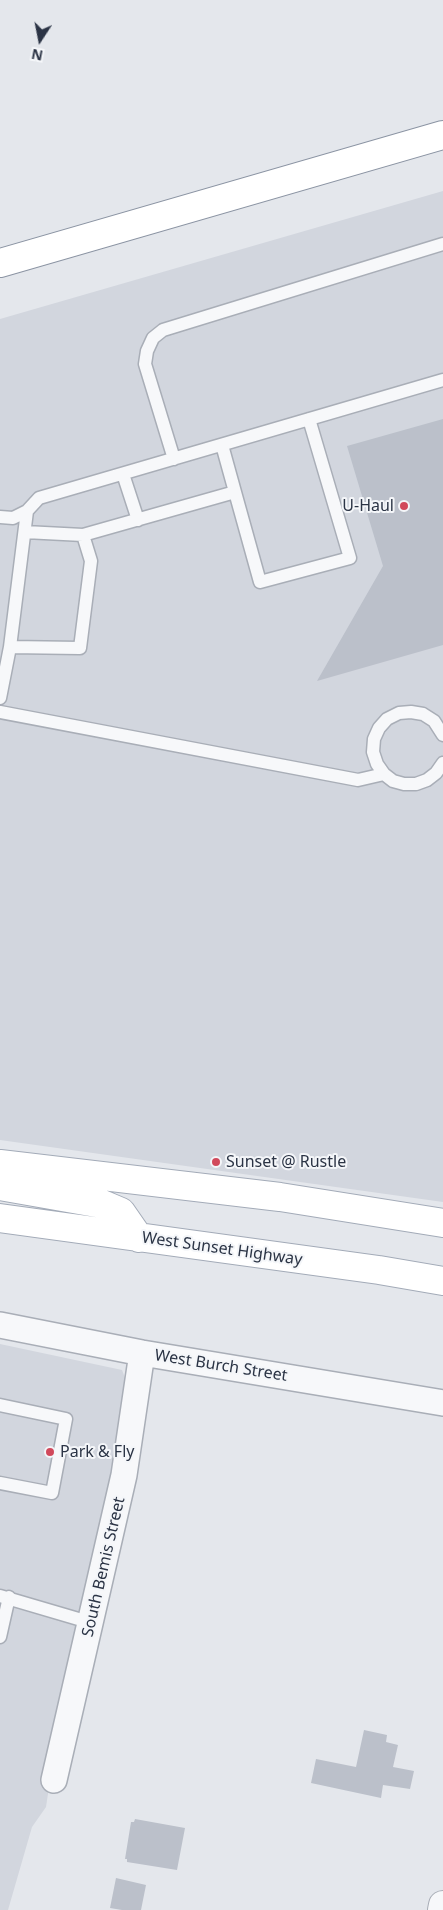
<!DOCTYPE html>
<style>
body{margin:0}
#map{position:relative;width:443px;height:1910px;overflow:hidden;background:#e4e7ec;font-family:"Noto Sans",sans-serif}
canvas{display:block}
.north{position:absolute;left:15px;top:15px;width:50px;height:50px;-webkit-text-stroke:4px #f4f6f9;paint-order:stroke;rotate:191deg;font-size:14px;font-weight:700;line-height:20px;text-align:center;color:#2b3445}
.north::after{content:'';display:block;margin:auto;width:18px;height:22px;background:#2b3445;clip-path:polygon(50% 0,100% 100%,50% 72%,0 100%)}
</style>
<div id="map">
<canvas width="443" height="1910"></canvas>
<div class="north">N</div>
</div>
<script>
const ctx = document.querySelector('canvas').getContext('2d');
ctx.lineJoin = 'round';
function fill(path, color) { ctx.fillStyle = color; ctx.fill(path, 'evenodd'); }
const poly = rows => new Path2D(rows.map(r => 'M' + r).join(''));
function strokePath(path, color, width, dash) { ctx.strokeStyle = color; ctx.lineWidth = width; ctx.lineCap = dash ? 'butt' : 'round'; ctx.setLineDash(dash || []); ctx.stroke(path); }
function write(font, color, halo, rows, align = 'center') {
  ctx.font = font + ' "Noto Sans",sans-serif'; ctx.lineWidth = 4; ctx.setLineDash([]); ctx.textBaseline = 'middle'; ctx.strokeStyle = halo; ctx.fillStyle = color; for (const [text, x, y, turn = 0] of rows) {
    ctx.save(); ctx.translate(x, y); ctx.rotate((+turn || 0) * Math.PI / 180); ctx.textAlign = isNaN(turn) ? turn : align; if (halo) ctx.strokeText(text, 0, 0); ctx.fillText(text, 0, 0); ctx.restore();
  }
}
fill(poly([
 [443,191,443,1202,0,1140,0,319],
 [0,1344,122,1370,127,1383,118,1470,63,1694,46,1807,32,1827,8,1910,0,1910]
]), '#d2d6de');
fill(poly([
 [443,419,443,645,317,681,383,566,347,446],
 [364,1730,387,1735,386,1742,398,1745,393,1767,414,1771,410,1789,383,1785,381,1798,311,1783,316,1759,356,1767],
 [135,1819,185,1828,177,1870,127,1862,127,1859,125,1859,131,1822,134,1822],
 [116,1878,146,1885,141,1910,122,1910,110,1908]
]), '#bbc0ca');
const service = poly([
 [222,445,235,492],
 [174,459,145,364,147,351,153,338,163,330,443,244],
 [123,474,138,520],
 [0,517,13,518,27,511,39,498,443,380],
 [25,532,83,535],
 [10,647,80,648,91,561,83,535,235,492,260,582,350,558,309,419],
 [0,698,10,647,27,511],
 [0,712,358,780,384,774],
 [443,735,434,721,423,714,411,712,399,713,387,719,379,728,374,739,373,752,377,764,384,774,393,781,404,784,416,784,427,780,436,773,443,763],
 [0,1405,66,1419,52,1493,0,1483],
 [0,1596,92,1623],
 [0,1637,9,1597]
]);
const minor = poly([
 [0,1325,142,1353,443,1403],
 [54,1780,124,1475,142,1353]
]);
const tertiary = poly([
 [442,1910,443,1905]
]);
const primary = poly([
 [0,1164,280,1197,443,1223],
 [0,1186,102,1204,121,1212,139,1238],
 [0,1218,379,1270,443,1281]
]);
const motorway = poly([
 [0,263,443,135]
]);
strokePath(service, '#a9aeb7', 15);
strokePath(minor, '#a9aeb7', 28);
strokePath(tertiary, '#a9aeb7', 30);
strokePath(primary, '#a3abb8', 30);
strokePath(motorway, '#8b94a3', 30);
strokePath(service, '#f7f8fa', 12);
strokePath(minor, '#f7f8fa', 25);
strokePath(tertiary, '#f7f8fa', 28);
strokePath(primary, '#fff', 28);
strokePath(motorway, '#fff', 28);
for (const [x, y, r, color] of [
 [404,506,5,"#d1495b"],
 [216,1162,5,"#d1495b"],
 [50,1452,5,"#d1495b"]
]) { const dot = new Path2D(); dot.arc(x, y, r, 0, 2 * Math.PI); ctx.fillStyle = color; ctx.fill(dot); strokePath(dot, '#f4f6f9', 2); }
write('16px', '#2b3445', '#f4f6f9', [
 ["U-Haul",394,506,"right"],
 ["Sunset @ Rustle",226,1162],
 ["Park & Fly",60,1452]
], 'left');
write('16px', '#2b3445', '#f4f6f9', [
 ["West Sunset Highway",222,1249,8],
 ["West Burch Street",221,1366,9],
 ["South Bemis Street",104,1567,-77]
]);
</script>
